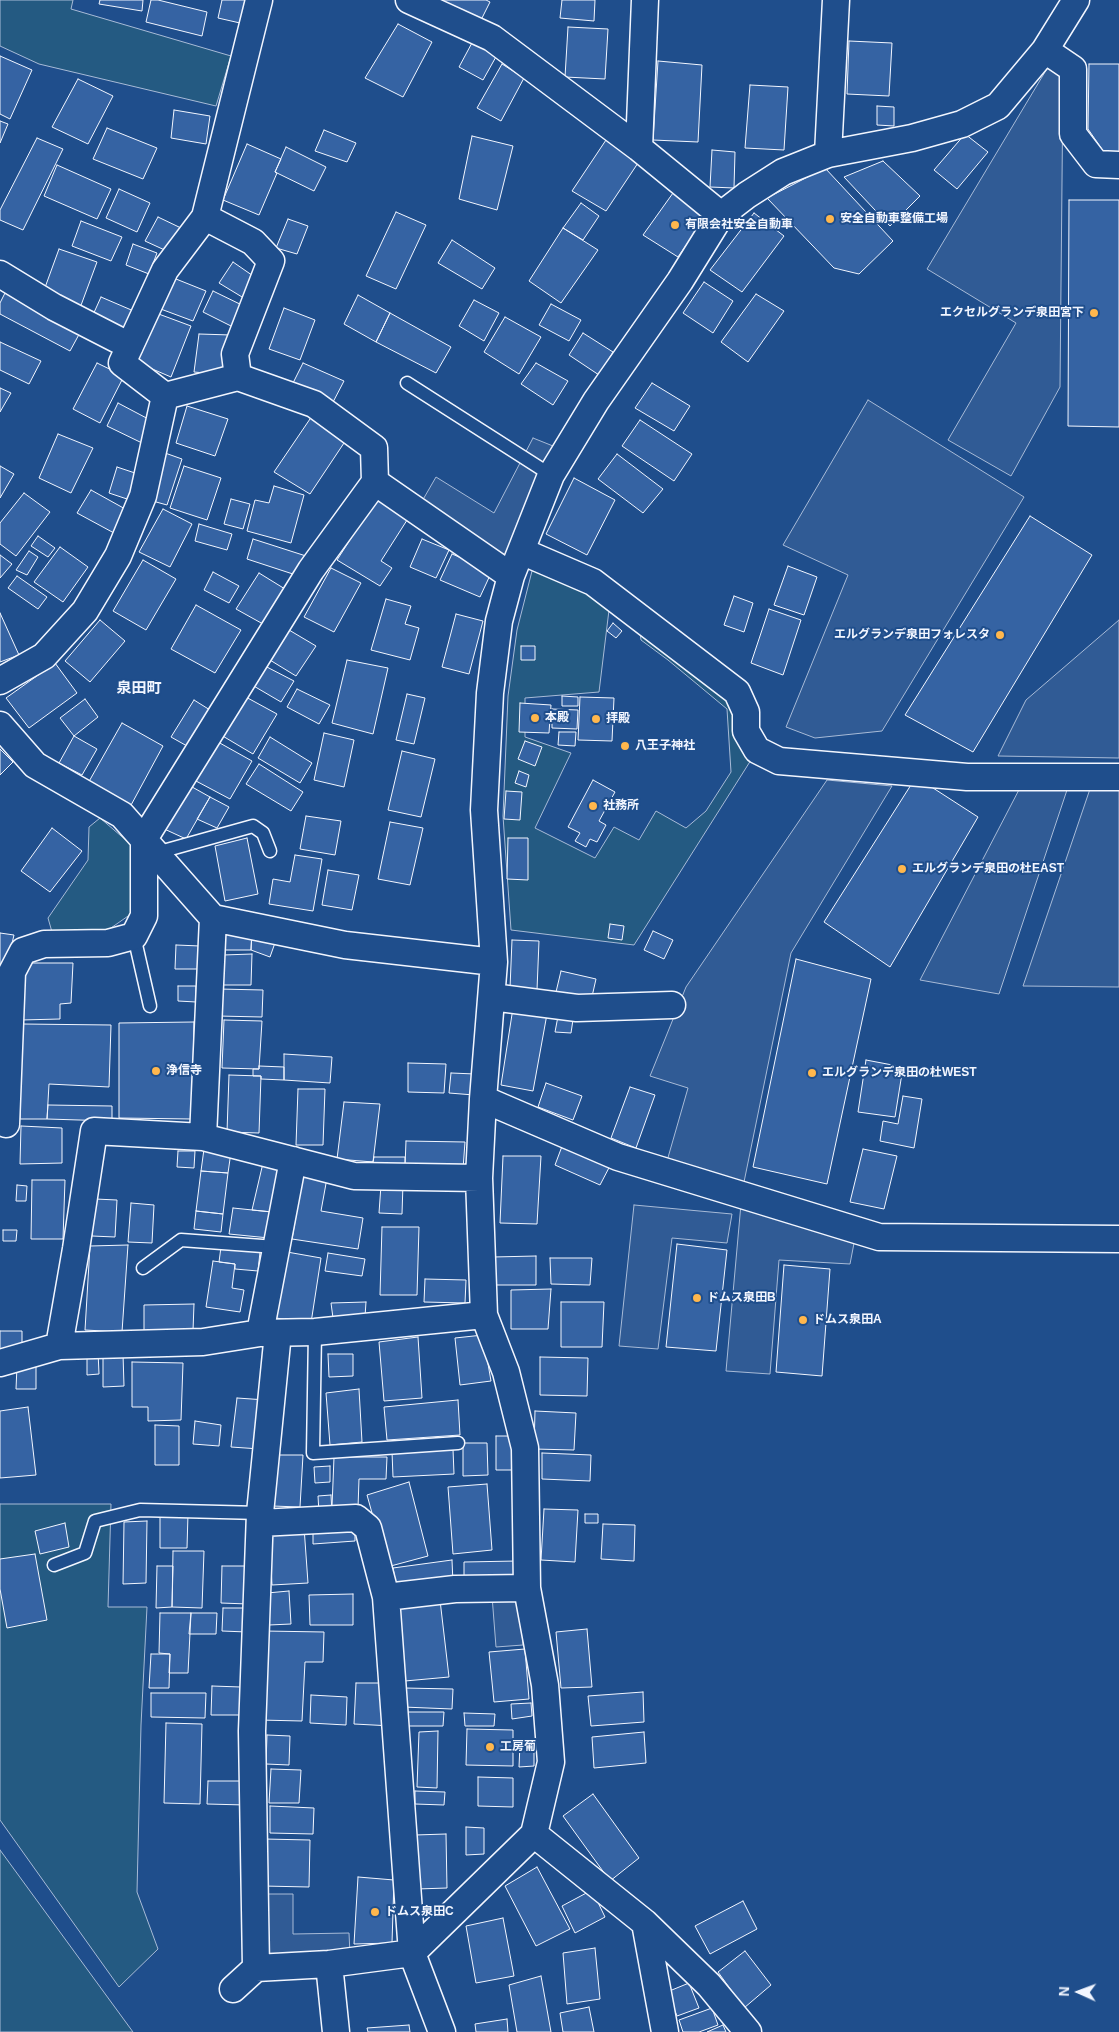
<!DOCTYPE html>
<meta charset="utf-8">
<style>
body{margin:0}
#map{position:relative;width:1119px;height:2032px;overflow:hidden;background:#1f4e8c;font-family:Helvetica,sans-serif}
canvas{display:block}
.north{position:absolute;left:1054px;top:1967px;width:50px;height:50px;-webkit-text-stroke:4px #1f4e8c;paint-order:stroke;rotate:272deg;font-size:14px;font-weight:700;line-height:20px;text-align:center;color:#f2f6ff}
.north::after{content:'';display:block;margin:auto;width:18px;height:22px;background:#f2f6ff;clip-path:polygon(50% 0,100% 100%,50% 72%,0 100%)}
</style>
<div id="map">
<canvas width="1119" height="2032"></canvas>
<div class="north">N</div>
</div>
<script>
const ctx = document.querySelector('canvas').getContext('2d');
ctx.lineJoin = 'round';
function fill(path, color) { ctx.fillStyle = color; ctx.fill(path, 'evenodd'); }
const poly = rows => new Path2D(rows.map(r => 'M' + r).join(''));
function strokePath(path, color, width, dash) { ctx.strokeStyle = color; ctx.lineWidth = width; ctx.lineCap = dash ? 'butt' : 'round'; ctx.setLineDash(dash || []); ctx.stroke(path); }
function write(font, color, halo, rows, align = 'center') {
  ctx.font = font + ' Helvetica,"Noto Sans JP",sans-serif'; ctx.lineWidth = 4; ctx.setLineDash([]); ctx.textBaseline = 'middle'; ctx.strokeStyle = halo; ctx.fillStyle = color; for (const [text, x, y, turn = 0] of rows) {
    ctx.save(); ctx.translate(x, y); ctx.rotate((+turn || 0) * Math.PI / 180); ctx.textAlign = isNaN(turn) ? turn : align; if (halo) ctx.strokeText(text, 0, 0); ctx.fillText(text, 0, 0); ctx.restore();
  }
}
const green = poly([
 [0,0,73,0,71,9,231,56,216,106,39,64,0,46,0,0],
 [548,570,593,598,609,610,599,692,525,698,525,737,571,753,535,828,595,858,614,827,639,840,656,811,686,828,706,811,731,772,727,709,668,660,641,640,640,632,736,707,751,760,634,945,511,930,503,816,508,696,517,630,532,571,548,570],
 [100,818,134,847,131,914,108,930,52,932,48,918,88,860,89,827,100,818],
 [0,1504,111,1504,108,1607,147,1607,141,1725,137,1892,158,1949,119,1987,0,1820,0,1504],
 [0,1850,133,2032,0,2032,0,1850]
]);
fill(green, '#245a82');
strokePath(green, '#a8bbd7', 1);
const parking = poly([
 [1048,67,1063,79,1060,387,1011,476,948,440,1016,323,927,269,1048,67],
 [868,400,1024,497,882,731,815,738,786,727,848,575,783,545,868,400],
 [533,438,553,446,506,558,421,503,436,477,494,513,533,438],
 [1119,620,1119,758,998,756,1026,700,1119,620],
 [827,780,892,786,791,953,744,1182,667,1161,688,1088,650,1076,686,987,827,780],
 [1022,784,1069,784,999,994,920,980,1022,784],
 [1091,786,1119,787,1119,987,1023,986,1091,786],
 [741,1204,855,1238,850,1264,779,1260,770,1374,726,1371,741,1204],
 [634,1205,732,1214,727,1243,672,1238,658,1349,619,1346,634,1205],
 [519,1594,523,1645,496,1647,492,1596,519,1594],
 [264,1894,293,1894,293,1934,349,1933,350,1954,264,1962,264,1894]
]);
fill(parking, '#305b95');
strokePath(parking, '#a8bbd7', 1);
const building = poly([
 [100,0,143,0,142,11,99,4,100,0],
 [151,0,158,0,207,12,202,36,146,22,151,0],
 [222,0,245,0,240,23,218,18,222,0],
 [432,0,486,0,490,2,479,24,432,0],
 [562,0,595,0,594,21,560,18,562,0],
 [398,24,432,42,403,97,365,78,398,24],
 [568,27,608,29,605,79,565,77,568,27],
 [473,41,497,55,483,80,459,67,473,41],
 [849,41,892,43,889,96,847,94,849,41],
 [0,56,32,70,10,119,0,114,0,56],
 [658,61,702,65,698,142,653,140,658,61],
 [502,64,524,78,501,121,477,108,502,64],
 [1089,64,1119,64,1119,155,1106,155,1088,129,1089,64],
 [78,79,113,96,88,144,52,127,78,79],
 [750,85,788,87,784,150,745,148,750,85],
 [877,106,894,107,894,126,877,125,877,106],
 [174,110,210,116,206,144,171,138,174,110],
 [0,121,8,124,0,143,0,121],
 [107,128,157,148,143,179,93,159,107,128],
 [324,130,356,143,347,162,315,151,324,130],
 [965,134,988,152,957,189,934,170,965,134],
 [472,136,513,146,497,210,459,199,472,136],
 [37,138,63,149,23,230,0,220,0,210,37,138],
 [606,140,638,163,606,211,572,191,606,140],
 [247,144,281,159,275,172,277,173,259,215,223,200,247,144],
 [286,147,326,167,314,191,275,172,286,147],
 [712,150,735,152,734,188,710,187,712,150],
 [883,161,920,196,890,226,844,177,883,161],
 [57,165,111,189,97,219,44,196,57,165],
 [825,168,893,241,859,274,834,268,767,198,825,168],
 [119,189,150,203,137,232,106,218,119,189],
 [673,193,707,215,678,257,643,235,673,193],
 [1069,200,1119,200,1119,427,1068,426,1069,200],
 [581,203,599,216,583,240,563,228,581,203],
 [396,212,426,225,396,289,366,276,396,212],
 [754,213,784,236,742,292,710,270,754,213],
 [158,217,181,228,169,252,145,241,158,217],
 [288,219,308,226,297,254,276,248,288,219],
 [81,221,122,237,111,261,72,246,81,221],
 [563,228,598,250,561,303,529,281,563,228],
 [452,240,495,268,482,289,438,263,452,240],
 [133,244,157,253,149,274,126,265,133,244],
 [59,249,97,262,80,308,43,293,59,249],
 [233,262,259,280,247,300,219,283,233,262],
 [171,277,206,291,193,321,158,308,171,277],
 [704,282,733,301,713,333,683,313,704,282],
 [6,291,82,329,70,351,0,314,0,303,6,291],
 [213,291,248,308,237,329,203,312,213,291],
 [756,294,784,311,748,362,721,342,756,294],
 [358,295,390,313,376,342,344,324,358,295],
 [101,297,136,312,127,332,92,317,101,297],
 [474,300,499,313,484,341,459,326,474,300],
 [551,304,581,320,569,341,539,325,551,304],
 [284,308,315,320,300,360,269,349,284,308],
 [156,313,191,326,171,377,136,362,156,313],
 [390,313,451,347,436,373,376,342,390,313],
 [505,317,541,337,519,374,484,352,505,317],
 [583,333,613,352,599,375,569,355,583,333],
 [199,334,231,335,227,375,194,372,199,334],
 [0,342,41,361,29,384,0,370,0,342],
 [97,363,124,376,100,423,73,409,97,363],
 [303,363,344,381,332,404,292,385,303,363],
 [536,363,568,381,553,405,521,384,536,363],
 [652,383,690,406,674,431,635,408,652,383],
 [0,388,11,393,0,412,0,388],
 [118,403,154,422,142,443,107,426,118,403],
 [187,406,228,419,215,456,176,443,187,406],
 [312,416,346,440,310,494,274,472,312,416],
 [640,420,692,454,674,481,622,446,640,420],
 [58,434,93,448,71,493,39,478,58,434],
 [165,453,182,459,167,505,149,500,165,453],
 [617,454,663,489,643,513,598,479,617,454],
 [0,466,14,474,0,498,0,466],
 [184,466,221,478,207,520,170,508,184,466],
 [117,467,138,474,130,500,109,493,117,467],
 [574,478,615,500,587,555,546,534,574,478],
 [274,486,304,495,291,543,247,531,255,500,269,503,274,486],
 [91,490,127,510,114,533,77,513,91,490],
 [24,493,50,512,16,556,0,544,0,523,24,493],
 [377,498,409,517,381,561,392,568,380,586,337,560,377,498],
 [231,499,250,504,243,529,224,524,231,499],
 [163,509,192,524,170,567,139,552,163,509],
 [1030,516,1092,555,973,752,905,715,1030,516],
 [199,524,232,534,227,550,195,541,199,524],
 [38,536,55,548,48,557,31,546,38,536],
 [253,539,306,556,299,576,247,559,253,539],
 [422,539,449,550,436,578,410,567,422,539],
 [60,547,88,567,63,602,34,582,60,547],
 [29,551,38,557,27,575,16,570,29,551],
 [452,554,492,571,480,597,440,580,452,554],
 [0,555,12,564,0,578,0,555],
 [143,560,176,579,146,630,113,611,143,560],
 [788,566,817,577,804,615,774,605,788,566],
 [331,568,361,583,334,632,304,617,331,568],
 [213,572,239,586,229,603,204,590,213,572],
 [259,573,285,589,263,624,236,609,259,573],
 [17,576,47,597,38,609,8,588,17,576],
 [734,596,753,603,744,632,724,625,734,596],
 [386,599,411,606,405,624,419,628,410,660,371,650,386,599],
 [196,605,241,630,215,673,171,649,196,605],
 [769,609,801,620,783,675,751,663,769,609],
 [0,613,19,655,0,662,0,613],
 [456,614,483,621,469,674,442,667,456,614],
 [100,620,125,641,90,682,65,661,100,620],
 [613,623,622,631,616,638,607,631,613,623],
 [284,627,316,646,296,676,265,657,284,627],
 [521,646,535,646,535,660,521,660,521,646],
 [347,660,388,668,373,734,332,723,347,660],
 [55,663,77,693,29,728,6,698,55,663],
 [263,665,294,681,281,702,252,685,263,665],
 [297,689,330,705,319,724,287,707,297,689],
 [407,694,425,698,414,744,396,740,407,694],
 [244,696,277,714,253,754,221,735,244,696],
 [562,696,578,697,578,706,562,706,562,696],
 [580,697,614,698,612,741,578,740,580,697],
 [85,699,98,717,74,736,60,718,85,699],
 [194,700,210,710,187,746,171,737,194,700],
 [520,703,551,705,549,733,519,732,520,703],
 [552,709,578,710,577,729,552,728,552,709],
 [122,723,163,746,130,807,87,785,122,723],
 [559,732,576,732,575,746,558,745,559,732],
 [324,733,354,740,344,787,314,780,324,733],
 [74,736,97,749,82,775,59,763,74,736],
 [270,737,312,763,300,783,258,758,270,737],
 [525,741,542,747,535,766,518,759,525,741],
 [218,742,252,761,230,799,196,781,218,742],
 [0,749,13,762,0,775,0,749],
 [402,751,435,759,421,817,388,810,402,751],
 [259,764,303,792,291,811,246,784,259,764],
 [519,771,529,775,526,787,515,783,519,771],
 [916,777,978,817,890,967,824,922,916,777],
 [593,780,615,792,599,821,606,825,597,842,590,839,586,847,575,841,580,833,568,827,593,780],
 [185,783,210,797,186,839,160,827,185,783],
 [506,791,522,792,520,820,504,819,506,791],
 [210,797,229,807,217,828,197,819,210,797],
 [306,816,341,821,335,855,300,849,306,816],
 [390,822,423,828,410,885,378,879,390,822],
 [52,828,82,851,50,892,21,871,52,828],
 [247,838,258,894,225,901,215,846,247,838],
 [508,838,528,838,528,880,507,879,508,838],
 [295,855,322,859,313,911,269,904,273,879,290,882,295,855],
 [328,870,359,875,352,910,322,905,328,870],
 [610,924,624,926,622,940,608,938,610,924],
 [218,930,252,930,251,950,217,950,218,930],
 [252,930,276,940,270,957,251,950,252,930],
 [653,931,673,940,664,959,644,950,653,931],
 [0,933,14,935,3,981,0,981,0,933],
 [512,940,539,941,537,990,510,988,512,940],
 [176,945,200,946,198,969,175,969,176,945],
 [252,954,251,985,222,985,223,955,252,954],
 [796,959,871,979,827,1184,753,1167,796,959],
 [22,963,73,963,71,1003,60,1004,60,1019,21,1020,22,963],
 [561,971,596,979,591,1001,556,992,561,971],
 [178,986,196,986,196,1002,178,1001,178,986],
 [219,989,263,990,262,1017,218,1016,219,989],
 [513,1008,547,1014,533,1091,501,1085,513,1008],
 [559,1011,574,1013,571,1033,555,1032,559,1011],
 [224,1020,262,1021,259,1069,222,1068,224,1020],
 [194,1022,192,1119,119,1118,119,1023,194,1022],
 [22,1024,111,1025,109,1087,49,1084,47,1119,20,1119,22,1024],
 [284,1054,332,1057,330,1083,284,1080,284,1054],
 [866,1060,903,1067,895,1117,858,1112,866,1060],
 [408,1063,446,1064,444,1093,408,1092,408,1063],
 [259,1066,284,1067,284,1080,261,1079,261,1076,253,1076,253,1069,259,1069,259,1066],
 [451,1073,475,1074,474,1095,449,1093,451,1073],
 [229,1075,261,1076,259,1133,227,1132,229,1075],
 [546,1083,582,1096,573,1120,538,1107,546,1083],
 [630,1087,655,1095,636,1148,611,1138,630,1087],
 [298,1089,325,1089,323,1145,296,1145,298,1089],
 [903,1096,922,1099,914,1148,880,1141,883,1121,898,1124,903,1096],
 [344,1102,380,1104,373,1162,337,1159,344,1102],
 [48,1105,112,1106,112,1121,47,1119,48,1105],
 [21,1126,62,1128,62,1163,20,1164,21,1126],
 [406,1141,465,1142,463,1169,405,1167,406,1141],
 [564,1141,612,1162,600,1185,555,1165,564,1141],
 [204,1149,231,1152,228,1173,201,1171,204,1149],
 [863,1149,897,1156,884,1209,850,1202,863,1149],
 [178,1151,195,1151,194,1168,177,1167,178,1151],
 [503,1156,541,1156,537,1224,500,1223,503,1156],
 [374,1157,405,1157,405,1167,368,1167,368,1162,373,1162,374,1157],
 [263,1163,282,1168,272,1212,252,1210,263,1163],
 [201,1171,228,1173,223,1214,196,1211,201,1171],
 [303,1174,327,1178,321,1211,363,1218,358,1249,292,1239,303,1174],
 [32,1180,65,1180,63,1239,31,1239,32,1180],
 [403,1184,402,1214,379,1213,381,1185,403,1184],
 [17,1185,27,1186,26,1201,16,1201,17,1185],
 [95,1199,117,1200,115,1237,92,1236,95,1199],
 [131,1203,154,1205,152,1243,128,1242,131,1203],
 [233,1208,272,1212,269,1238,229,1234,233,1208],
 [196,1211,223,1214,221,1232,194,1229,196,1211],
 [382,1227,419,1227,417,1295,380,1295,382,1227],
 [3,1230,17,1230,16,1241,3,1241,3,1230],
 [677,1244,727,1250,716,1351,666,1347,677,1244],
 [128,1245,122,1332,85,1330,90,1246,128,1245],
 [221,1247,260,1252,258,1271,235,1269,235,1264,219,1262,221,1247],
 [287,1252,321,1258,311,1323,276,1318,287,1252],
 [328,1253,365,1259,362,1276,325,1271,328,1253],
 [536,1256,536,1285,495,1285,493,1257,536,1256],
 [550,1258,592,1258,590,1285,551,1284,550,1258],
 [213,1261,235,1264,232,1288,244,1290,240,1312,206,1307,213,1261],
 [784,1265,830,1269,822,1376,776,1372,784,1265],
 [425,1279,466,1280,465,1303,424,1302,425,1279],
 [551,1289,548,1329,511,1329,511,1290,551,1289],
 [366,1302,365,1317,333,1318,331,1303,366,1302],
 [561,1302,604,1302,602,1347,561,1347,561,1302],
 [194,1304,193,1331,144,1332,144,1305,194,1304],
 [0,1331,22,1331,22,1350,0,1350,0,1331],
 [483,1335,491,1381,460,1385,455,1338,483,1335],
 [418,1337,422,1398,384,1401,379,1342,418,1337],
 [98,1351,99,1374,87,1375,87,1353,98,1351],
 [123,1354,124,1386,103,1387,103,1355,123,1354],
 [328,1354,353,1354,353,1376,329,1377,328,1354],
 [540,1357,588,1358,587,1396,540,1395,540,1357],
 [132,1362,183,1363,181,1420,148,1421,148,1407,132,1407,132,1362],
 [17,1366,36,1366,36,1389,16,1389,17,1366],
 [359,1389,362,1442,330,1445,326,1393,359,1389],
 [237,1398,266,1400,260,1449,231,1447,237,1398],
 [458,1400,460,1435,387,1440,384,1407,458,1400],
 [28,1407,36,1475,0,1478,0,1411,28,1407],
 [535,1411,576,1413,574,1450,534,1449,535,1411],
 [195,1421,221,1425,219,1446,193,1444,195,1421],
 [155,1425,179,1426,179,1465,155,1465,155,1425],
 [496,1436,515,1436,515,1470,496,1470,496,1436],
 [463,1443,487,1443,488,1475,463,1476,463,1443],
 [453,1449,454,1474,393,1477,392,1452,453,1449],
 [542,1453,591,1455,590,1481,542,1479,542,1453],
 [275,1455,303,1455,300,1507,272,1506,275,1455],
 [334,1457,387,1457,386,1479,359,1479,358,1508,332,1507,334,1457],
 [330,1466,330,1482,315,1483,314,1467,330,1466],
 [409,1482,428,1556,387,1567,367,1495,409,1482],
 [487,1484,492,1550,453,1554,448,1487,487,1484],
 [331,1495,332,1513,319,1513,318,1496,331,1495],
 [544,1509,578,1510,575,1562,541,1560,544,1509],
 [160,1514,188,1514,187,1548,160,1548,160,1514],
 [585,1514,598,1514,598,1523,585,1523,585,1514],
 [147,1521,146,1583,123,1584,124,1522,147,1521],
 [65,1523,69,1547,40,1554,35,1531,65,1523],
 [355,1524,355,1541,313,1544,313,1527,355,1524],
 [603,1524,635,1525,634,1561,601,1559,603,1524],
 [304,1527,308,1583,272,1585,269,1530,304,1527],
 [173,1551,204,1551,202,1608,172,1607,173,1551],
 [35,1554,47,1620,7,1628,0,1589,0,1559,35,1554],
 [452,1560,453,1583,397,1590,393,1568,452,1560],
 [517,1561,516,1582,464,1583,464,1562,517,1561],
 [157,1566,173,1566,172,1607,156,1608,157,1566],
 [222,1566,249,1566,248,1604,221,1603,222,1566],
 [289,1591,291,1624,269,1625,267,1593,289,1591],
 [353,1594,353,1625,310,1625,309,1595,353,1594],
 [440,1600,449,1677,405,1681,397,1605,440,1600],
 [223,1608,248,1608,247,1632,222,1631,223,1608],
 [160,1613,191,1613,188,1673,169,1673,170,1654,159,1653,160,1613],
 [191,1613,217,1613,216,1634,189,1634,191,1613],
 [587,1629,592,1687,561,1688,556,1632,587,1629],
 [264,1631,324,1632,323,1662,305,1662,302,1721,259,1720,264,1631],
 [525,1649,529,1699,494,1702,489,1652,525,1649],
 [151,1654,170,1654,169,1688,149,1688,151,1654],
 [356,1683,388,1683,392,1726,354,1724,356,1683],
 [212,1686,241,1687,240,1715,211,1715,212,1686],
 [404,1688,453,1689,452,1709,403,1707,404,1688],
 [643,1692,644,1722,591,1726,588,1696,643,1692],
 [151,1693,206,1693,205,1718,151,1717,151,1693],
 [311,1695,347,1697,346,1725,310,1723,311,1695],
 [531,1703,532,1716,512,1719,511,1704,531,1703],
 [407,1712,444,1712,443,1726,406,1726,407,1712],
 [464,1713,495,1714,494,1726,465,1726,464,1713],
 [166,1723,202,1724,200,1804,164,1803,166,1723],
 [467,1729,513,1730,513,1766,466,1765,467,1729],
 [438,1731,437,1788,417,1787,419,1732,438,1731],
 [644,1732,646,1763,594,1768,592,1737,644,1732],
 [267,1735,290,1736,289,1765,266,1764,267,1735],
 [520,1744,534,1744,534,1766,519,1767,520,1744],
 [271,1769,301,1770,299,1803,269,1803,271,1769],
 [478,1777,513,1778,513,1807,478,1806,478,1777],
 [208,1781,245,1781,245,1805,207,1804,208,1781],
 [415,1791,445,1792,444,1805,415,1804,415,1791],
 [593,1794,639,1858,610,1881,563,1816,593,1794],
 [270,1806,314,1808,313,1834,270,1833,270,1806],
 [466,1827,484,1828,484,1854,466,1855,466,1827],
 [446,1834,447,1888,417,1889,415,1835,446,1834],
 [264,1839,310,1840,309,1887,263,1886,264,1839],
 [537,1867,570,1929,536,1946,505,1886,537,1867],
 [358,1877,394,1880,392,1943,354,1944,358,1877],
 [592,1890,605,1917,575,1933,562,1906,592,1890],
 [743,1901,757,1929,710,1954,695,1926,743,1901],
 [503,1918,514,1976,476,1983,466,1926,503,1918],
 [595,1948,600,1999,567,2004,563,1953,595,1948],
 [745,1951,771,1985,744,2008,718,1972,745,1951],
 [541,1976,551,2032,517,2032,509,1985,541,1976],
 [689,1983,699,2008,677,2016,667,1992,689,1983],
 [589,2007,594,2032,563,2032,560,2013,589,2007],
 [712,2008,718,2025,699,2032,683,2032,679,2020,712,2008],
 [507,2019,508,2032,476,2032,475,2024,507,2019],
 [409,2025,410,2032,368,2032,367,2028,409,2025],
 [723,2025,726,2032,707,2032,723,2025]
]);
fill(building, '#3563a3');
strokePath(building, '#f2f6ff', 1);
const lane = poly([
 [407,383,551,475],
 [156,853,253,826,263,833,270,851],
 [134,936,150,1006],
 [143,1268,181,1240,276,1247],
 [315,1332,313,1453,458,1443],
 [54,1565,85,1553,95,1521,140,1510,260,1513]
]);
const street = poly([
 [259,0,205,217,253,242,271,261,235,354,238,377,314,404,374,448,375,482,511,576],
 [409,0,492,38,639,148,721,215],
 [1045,50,1073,69,1073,134,1096,164,1119,165],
 [639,148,645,0],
 [828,154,836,0],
 [0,274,54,307,130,346],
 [165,396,122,363,165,270,205,217],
 [521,551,593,582,737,692,746,712,746,731,757,750,779,761,967,777,1119,777],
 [0,681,44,656,85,611,118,556,143,496,165,396,238,377],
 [0,725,35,765,122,815,213,918,345,945,494,962],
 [492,997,577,1008,672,1005],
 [483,1099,618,1157,879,1237,1119,1239],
 [6,1124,12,972,23,951,44,944,108,943,134,936,144,916,144,839,311,570,375,482],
 [203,1137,354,1176,479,1178],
 [484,1315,479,1178,483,1099,494,962,484,810,490,693,499,621,511,576,551,475,596,401,680,281,721,215,747,195,783,172,828,154,912,138,962,124,998,106,1045,50,1076,0],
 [260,1333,293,1160],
 [278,1333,260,1513,252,1731,256,1968,329,1964,412,1953,442,2032],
 [59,1346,76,1249,94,1131,203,1137,213,918],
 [0,1363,59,1346,203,1342,260,1333,315,1332,484,1315,506,1372,525,1448,527,1588,545,1685,551,1762,534,1834,412,1953],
 [260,1523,356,1518,368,1528,386,1597,412,1953],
 [386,1597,455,1589,527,1588],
 [534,1834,645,1923,709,1985,748,2032],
 [645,1923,665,2032],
 [329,1964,336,2032],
 [233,1989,256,1968]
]);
strokePath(lane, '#f2f6ff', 15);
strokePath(street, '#f2f6ff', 29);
strokePath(lane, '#1f4e8c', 12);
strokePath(street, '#1f4e8c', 26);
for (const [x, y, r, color] of [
 [830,219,5,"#ffb74d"],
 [675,225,5,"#ffb74d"],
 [1094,313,5,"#ffb74d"],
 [1000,635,5,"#ffb74d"],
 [535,718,5,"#ffb74d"],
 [596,719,5,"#ffb74d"],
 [625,746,5,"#ffb74d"],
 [593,806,5,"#ffb74d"],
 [902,869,5,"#ffb74d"],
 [156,1071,5,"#ffb74d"],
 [812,1073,5,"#ffb74d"],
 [697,1298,5,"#ffb74d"],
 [803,1320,5,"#ffb74d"],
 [490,1747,5,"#ffb74d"],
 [375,1912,5,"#ffb74d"]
]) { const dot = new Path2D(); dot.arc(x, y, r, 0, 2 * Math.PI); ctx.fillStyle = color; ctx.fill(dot); strokePath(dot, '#1f4e8c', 2); }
write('bold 12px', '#f2f6ff', '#1f4e8c', [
 ["安全自動車整備工場",840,219],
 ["有限会社安全自動車",685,225],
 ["エクセルグランデ泉田宮下",1084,313,"right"],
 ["エルグランデ泉田フォレスタ",990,635,"right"],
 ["本殿",545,718],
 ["拝殿",606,719],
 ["八王子神社",635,746],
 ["社務所",603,806],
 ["エルグランデ泉田の杜EAST",912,869],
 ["浄信寺",166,1071],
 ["エルグランデ泉田の杜WEST",822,1073],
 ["ドムス泉田B",707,1298],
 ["ドムス泉田A",813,1320],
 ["工房葡",500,1747],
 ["ドムス泉田C",385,1912]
], 'left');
write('bold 15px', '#f2f6ff', '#1f4e8c', [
 ["泉田町",139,689]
]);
</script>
